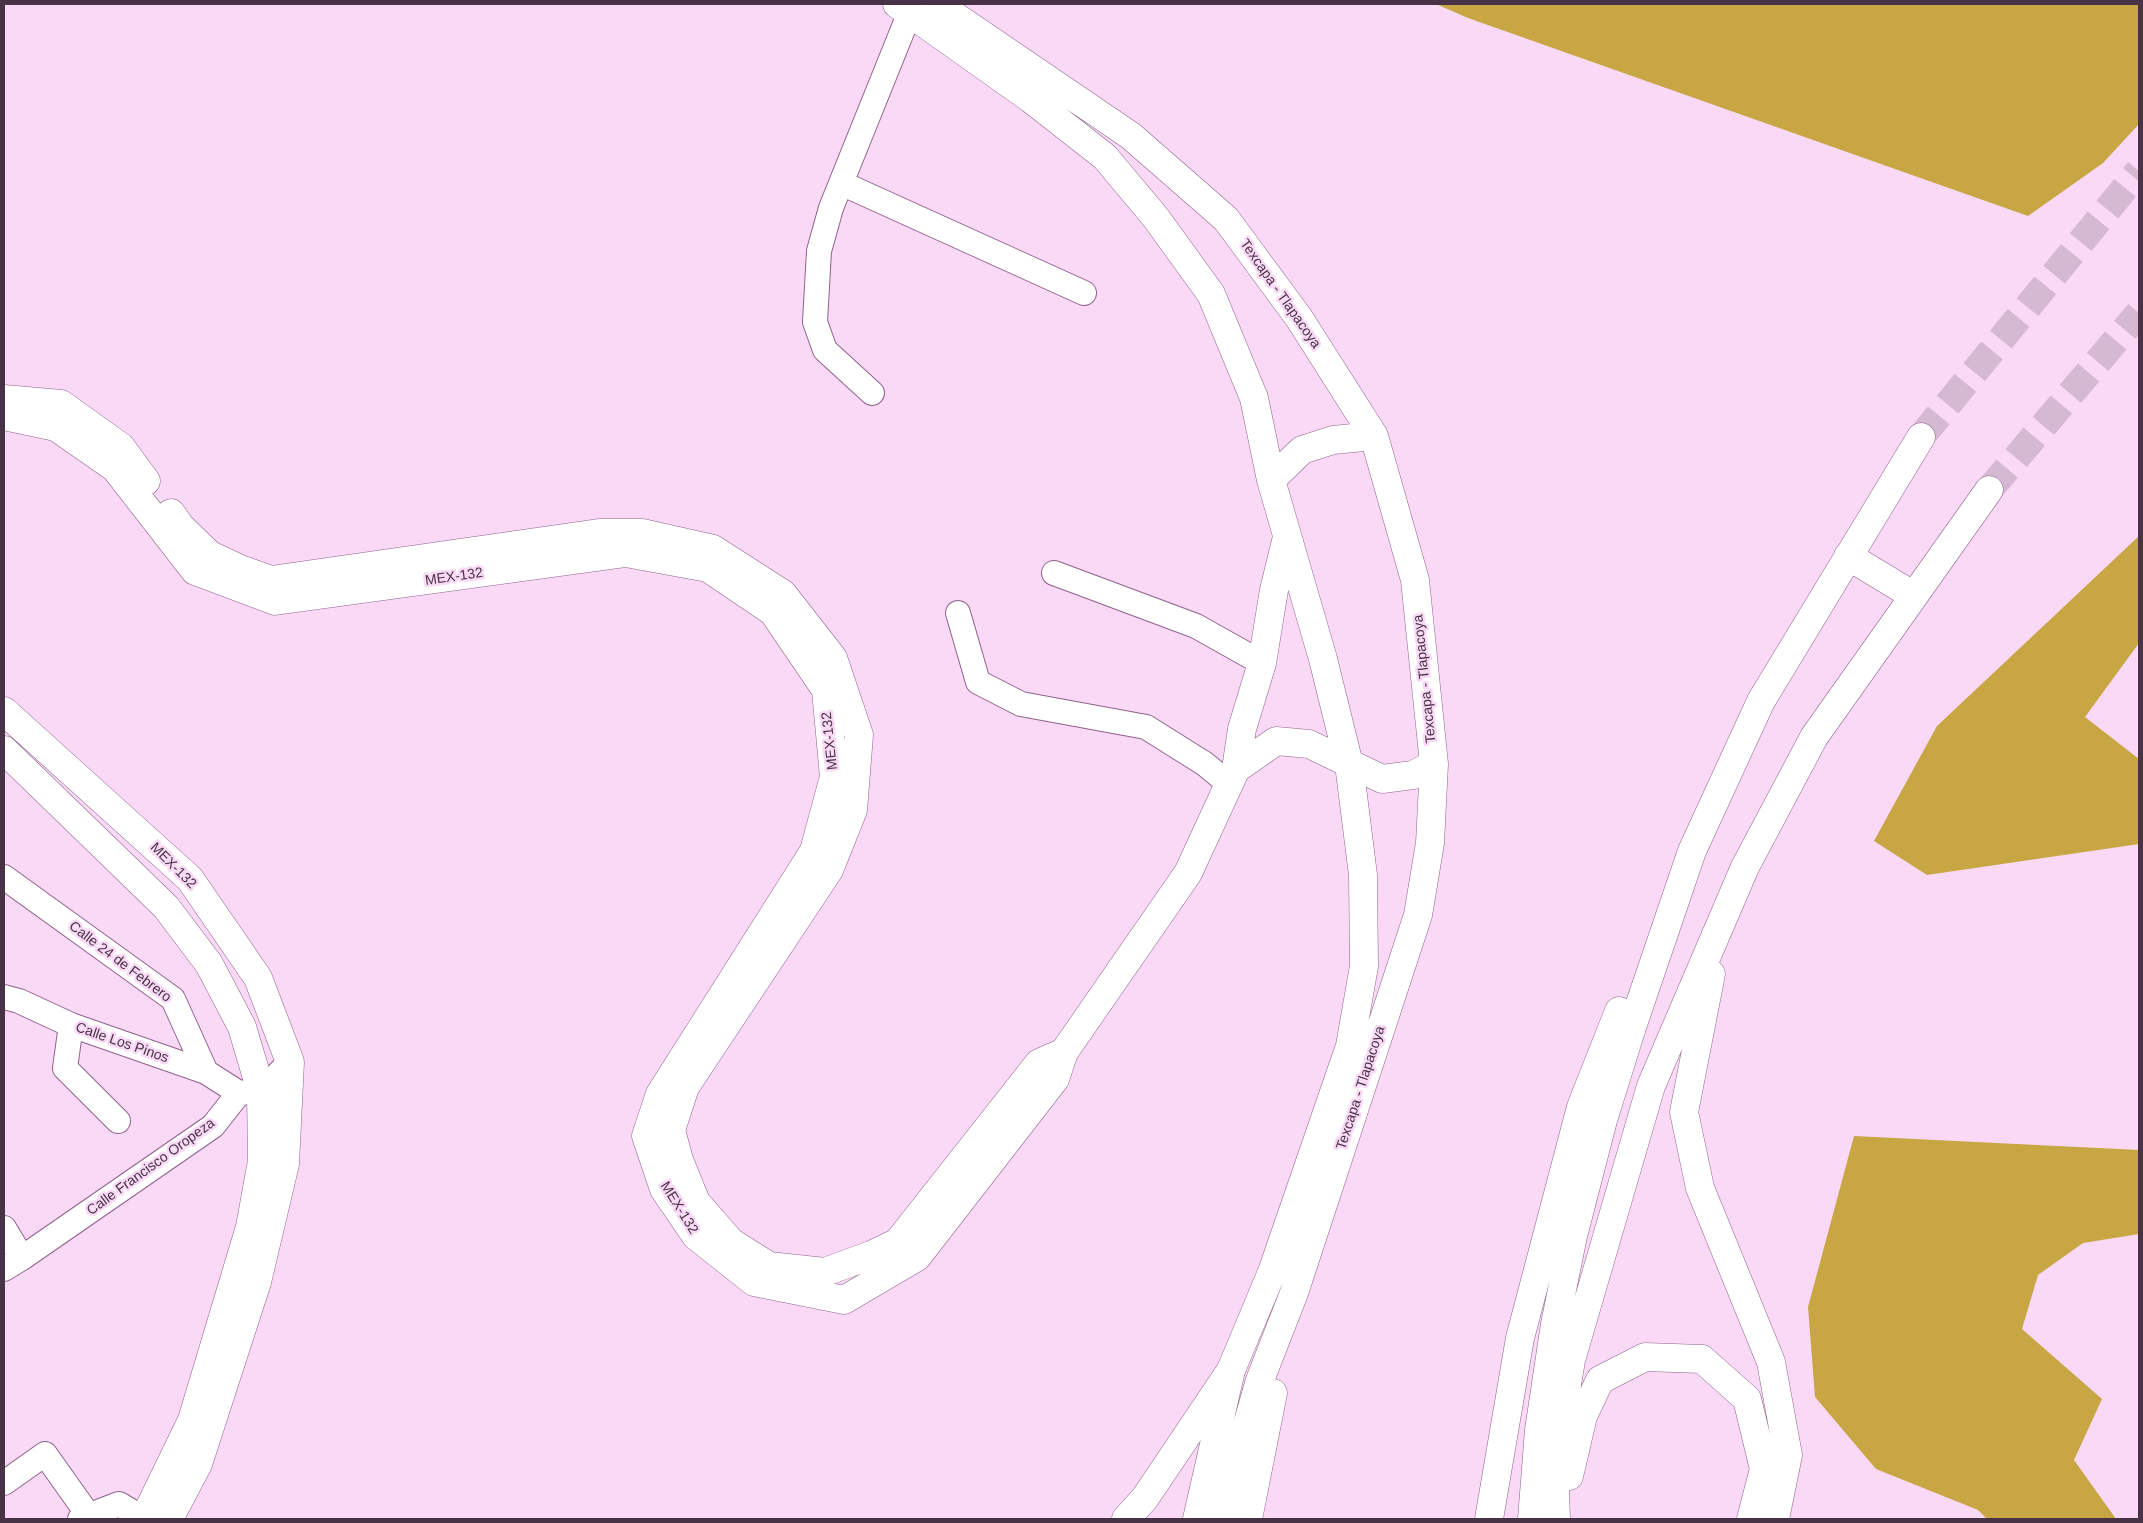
<!DOCTYPE html>
<html>
<head>
<meta charset="utf-8">
<style>
  body { margin:0 }
  #map { position:relative; width:2143px; height:1523px; overflow:hidden; background:#f9d9f5; font-family:Arial,sans-serif }
  canvas { display:block }
  .frame { position:absolute; inset:0; border:5px solid #473345; pointer-events:none }
</style>
</head>
<body>
<div id="map">
<canvas width="2143" height="1523"></canvas>
<div class="frame"></div>
</div>
<script>
const ctx = document.querySelector('canvas').getContext('2d');
ctx.lineJoin = 'round';
function fill(path, color) {
  ctx.fillStyle = color;
  ctx.fill(path, 'evenodd');
}
function shape(rows) {
  const path = new Path2D();
  for (const r of rows) {
    path.moveTo(r[0], r[1]);
    for (let i = 2; i < r.length; i += 2) path.lineTo(r[i], r[i + 1]);
  }
  return path;
}
function strokePath(path, color, width, dash) {
  ctx.strokeStyle = color;
  ctx.lineWidth = width;
  ctx.lineCap = dash ? 'butt' : 'round';
  ctx.setLineDash(dash || []);
  ctx.stroke(path);
}
function label(font, color, halo, rows, align = 'center') {
  ctx.font = font + ' Arial,sans-serif';
  ctx.lineWidth = 5;
  ctx.setLineDash([]);
  ctx.textBaseline = 'middle';
  ctx.strokeStyle = halo;
  ctx.fillStyle = color;
  for (const [text, x, y, turn = 0] of rows) {
    ctx.save();
    ctx.translate(x, y);
    ctx.rotate((+turn || 0) * Math.PI / 180);
    ctx.textAlign = isNaN(turn) ? turn : align;
    if (halo) ctx.strokeText(text, 0, 0);
    ctx.fillText(text, 0, 0);
    ctx.restore();
  }
}
fill(shape([
  [1436,4,2139,4,2139,124,2103,163,2028,216,1468,18],
  [2139,536,2139,643,2085,717,2139,759,2139,844,1927,875,1874,841,1937,726],
  [1854,1136,2139,1150,2139,1234,2083,1243,2038,1275,2022,1329,2102,1399,2074,1460,2116,1519,1987,1519,1978,1510,1876,1469,1815,1397,1808,1307]
]), '#c8a644');
strokePath(shape([
  [1921,437,2139,171],
  [1989,490,2139,313]
]), '#d5b8d2', 28, [28, 14]);
const minor = shape([
  [841,183,1084,293],
  [872,393,825,350,815,322,819,251,831,208,910,12],
  [1054,573,1196,626,1262,663],
  [958,613,978,682,1021,704,1146,727,1205,764,1229,784],
  [4,877,173,999,206,1072],
  [4,997,19,1001,71,1025,206,1072,239,1093],
  [71,1025,65,1068,118,1121],
  [4,1228,22,1258],
  [4,1269,22,1258,213,1126,239,1093,261,1091,290,1062],
  [4,1483,45,1454,89,1516],
  [80,1519,119,1504,144,1519]
]);
const major = shape([
  [897,4,1031,99,1105,157,1156,218,1211,294,1254,398,1271,480,1323,659,1349,764,1363,875,1364,966,1350,1046,1272,1272,1231,1370,1197,1519],
  [937,4,1131,136,1226,219,1299,318,1374,436,1415,580,1434,764,1430,843,1418,915,1294,1293,1260,1380,1220,1519],
  [4,399,61,404,121,447,146,481],
  [4,416,56,427,115,468,195,571,275,601,626,553,708,568,773,612,826,690,834,777,814,851,660,1094,646,1136,664,1189,696,1236,754,1282,844,1300,917,1257,1055,1079,1064,1052,1188,873,1236,769,1242,729,1262,663,1274,590,1287,537],
  [1271,480,1302,450,1333,440,1374,436],
  [171,513,180,526,210,555,240,569,271,580,599,533,642,533,713,549,783,594,833,658,859,735,853,810,829,870,685,1087,671,1130,679,1160,696,1202,731,1242,769,1266,825,1272,871,1255,898,1242,1039,1063,1064,1052],
  [4,711,190,879,258,978,290,1062,285,1164,257,1282,198,1464,169,1519],
  [4,750,166,907,209,964,242,1027,261,1091,262,1161,250,1227,192,1420,144,1519],
  [1236,769,1276,741,1309,744,1382,779,1413,775,1434,764],
  [1248,1519,1273,1393]
]);
const highway = shape([
  [1848,556,1914,596],
  [1711,974,1684,1112,1700,1188,1771,1362,1788,1455,1775,1519],
  [1569,1476,1583,1416,1600,1380,1645,1357,1702,1359,1747,1399,1764,1469,1751,1519],
  [1126,1519,1145,1498,1231,1370],
  [1489,1519,1520,1338,1581,1107,1619,1011],
  [1532,1519,1539,1430,1555,1324,1573,1236,1603,1120,1632,1027,1692,851,1761,701,1921,437],
  [1556,1519,1554,1463,1571,1360,1651,1086,1745,867,1814,737,1989,490]
]);
strokePath(minor, '#90628c', 26);
strokePath(major, '#90628c', 29);
strokePath(highway, '#90628c', 29);
strokePath(minor, '#fff', 24);
strokePath(major, '#fff', 28);
strokePath(highway, '#fff', 28);
label('14px', '#473345', '#f9d9f5', [
  ["Texcapa - Tlapacoya",1280,294,55],
  ["MEX-132",454,577,-8],
  ["Texcapa - Tlapacoya",1425,679,-96],
  ["MEX-132",830,741,-96],
  ["MEX-132",173,866,45],
  ["Calle 24 de Febrero",120,962,37],
  ["Calle Los Pinos",122,1043,19],
  ["Texcapa - Tlapacoya",1361,1088,-72],
  ["Calle Francisco Oropeza",151,1167,-36],
  ["MEX-132",679,1208,58]
]);
</script>
</body>
</html>
